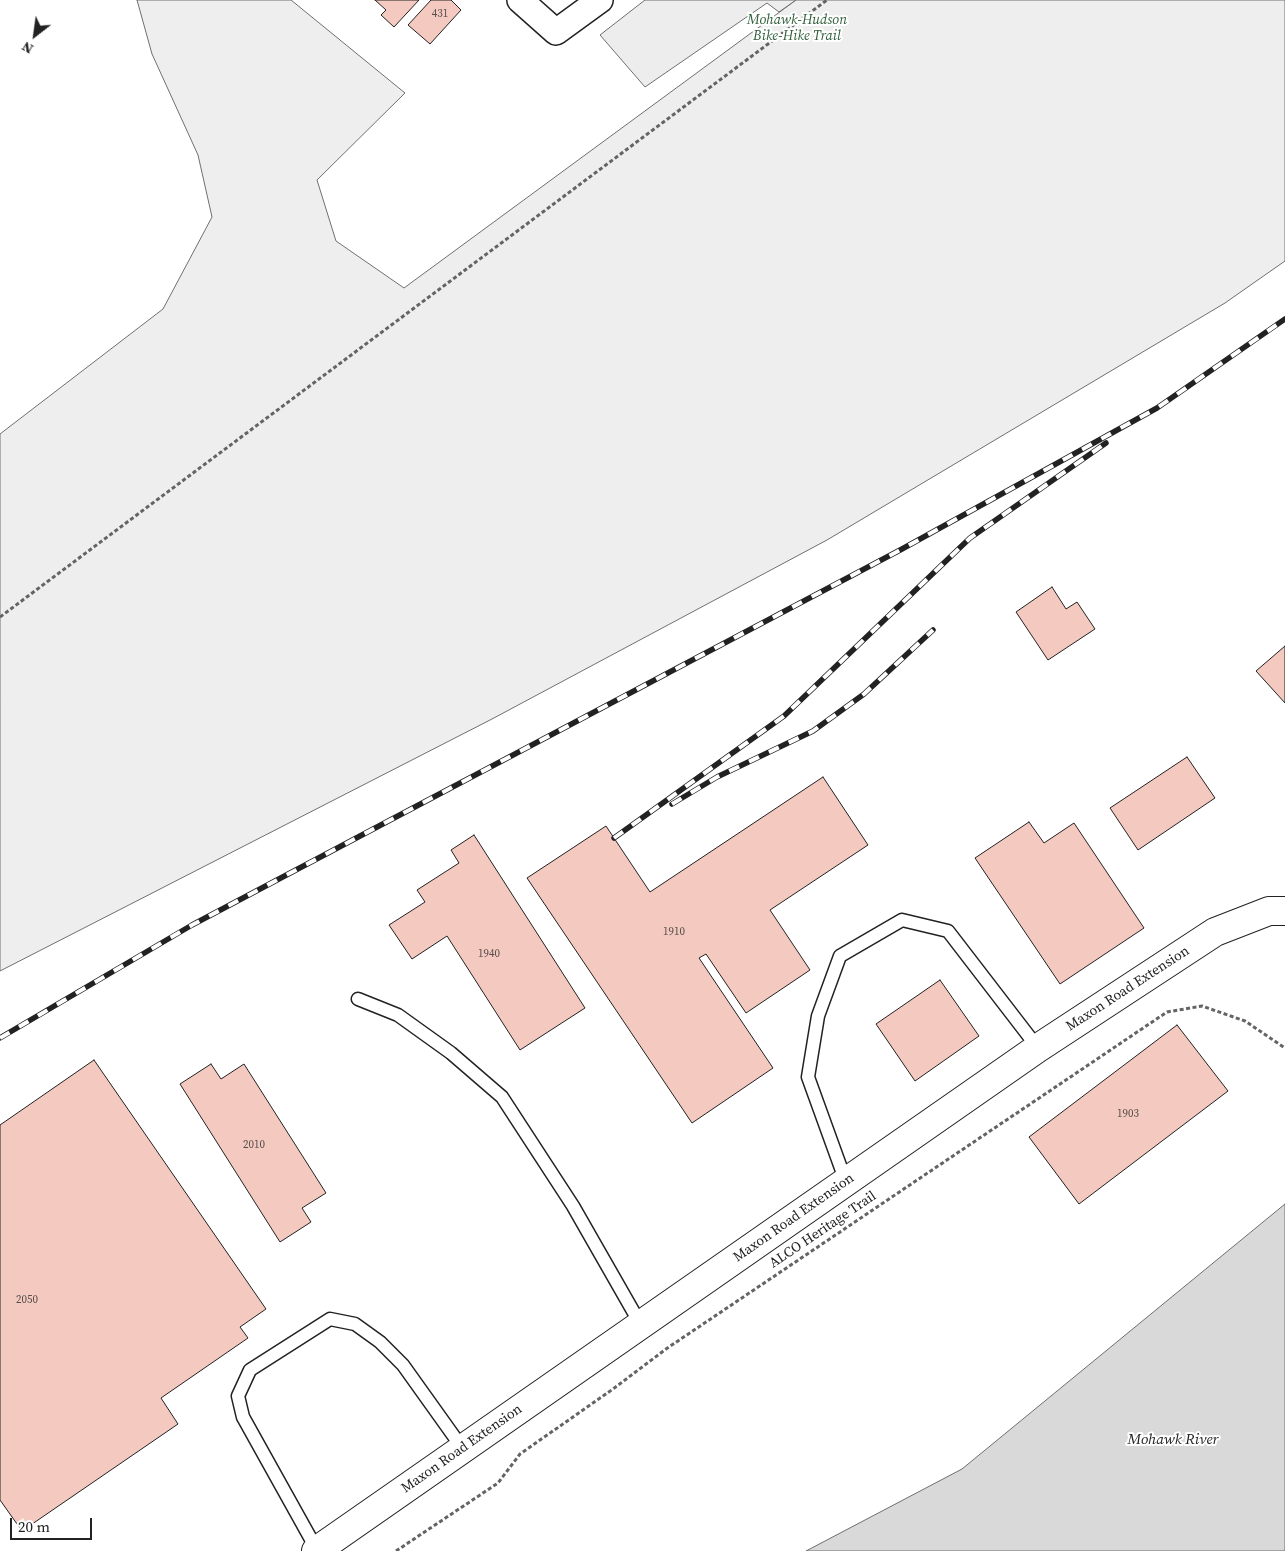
<!DOCTYPE html>
<html>
<head>
<meta charset="utf-8">
<style>
  body { margin:0 }
  #map { position:relative; width:1285px; height:1551px; overflow:hidden; background:#fff; font-family:"Source Serif 4",serif }
  canvas { display:block }
  .north { position:absolute; left:10px; top:10px; width:50px; height:50px; -webkit-text-stroke:4px #fff; paint-order:stroke; rotate:210deg; font-size:14px; font-weight:700; line-height:20px; text-align:center; color:#222 }
  .north::after { content:''; display:block; margin:auto; width:18px; height:22px; background:#222; clip-path:polygon(50% 0,100% 100%,50% 72%,0 100%) }
  .scale { position:absolute; left:10px; top:1518px; width:82px; height:22px; box-sizing:border-box; border:2px solid #222; border-top:0; padding-left:6px; font-size:15px; line-height:18px; white-space:nowrap; color:#222; -webkit-text-stroke:4px #fff; paint-order:stroke }
</style>
</head>
<body>
<div id="map">
<canvas width="1285" height="1551"></canvas>
<div class="north">N</div>
<div class="scale">20 m</div>
</div>
<script>
const ctx = document.querySelector('canvas').getContext('2d');
ctx.lineJoin = 'round';
function fill(path, color) {
  ctx.fillStyle = color;
  ctx.fill(path, 'evenodd');
}
function shape(rows) {
  const path = new Path2D();
  for (const r of rows) {
    path.moveTo(r[0], r[1]);
    for (let i = 2; i < r.length; i += 2) path.lineTo(r[i], r[i + 1]);
  }
  return path;
}
function strokePath(path, color, width, dash) {
  ctx.strokeStyle = color;
  ctx.lineWidth = width;
  ctx.lineCap = dash ? 'butt' : 'round';
  ctx.setLineDash(dash || []);
  ctx.stroke(path);
}
function label(font, color, halo, rows, align = 'center') {
  ctx.font = font + ' "Source Serif 4",serif';
  ctx.lineWidth = 4;
  ctx.setLineDash([]);
  ctx.textBaseline = 'middle';
  ctx.strokeStyle = halo;
  ctx.fillStyle = color;
  for (const [text, x, y, turn = 0] of rows) {
    ctx.save();
    ctx.translate(x, y);
    ctx.rotate((+turn || 0) * Math.PI / 180);
    ctx.textAlign = isNaN(turn) ? turn : align;
    if (halo) ctx.strokeText(text, 0, 0);
    ctx.fillText(text, 0, 0);
    ctx.restore();
  }
}
const green = shape([
  [137,0,291,0,405,93,317,180,336,241,404,288,796,0,1285,0,1285,261,1225,303,827,540,492,719,0,971,0,434,163,309,212,217,198,155,152,54,137,0]
]);
fill(green, '#eee');
strokePath(green, '#6f6f6f', 1);
const parking = shape([
  [645,0,796,0,779,12,767,3,645,87,600,35,645,0]
]);
fill(parking, '#ededed');
strokePath(parking, '#6f6f6f', 1);
const water = shape([
  [1285,1204,1285,1551,806,1551,962,1469,1285,1204]
]);
fill(water, '#d9d9d9');
strokePath(water, '#6f6f6f', 1);
const building = shape([
  [375,0,419,0,394,27,381,15,386,10,375,0],
  [431,0,451,0,461,10,430,44,408,25,431,0],
  [1052,587,1066,609,1077,602,1095,629,1048,660,1016,612,1052,587],
  [1285,646,1285,703,1256,671,1285,646],
  [1187,757,1215,798,1138,850,1110,808,1187,757],
  [823,777,868,845,770,910,810,970,746,1013,706,954,699,958,773,1068,692,1123,527,878,606,826,650,892,823,777],
  [1029,822,1044,843,1074,823,1144,928,1060,984,975,858,1029,822],
  [474,835,585,1008,520,1050,447,936,412,959,389,925,425,902,417,890,459,863,451,850,474,835],
  [940,980,979,1036,915,1081,876,1024,940,980],
  [1177,1025,1228,1091,1079,1204,1029,1137,1177,1025],
  [94,1060,266,1309,240,1327,248,1338,161,1398,178,1424,22,1531,0,1500,0,1125,94,1060],
  [211,1064,221,1079,244,1064,326,1193,302,1208,311,1222,280,1242,180,1084,211,1064]
]);
fill(building, '#f3c9c0');
strokePath(building, '#222', 1);
const lane = shape([
  [358,999,398,1015,451,1053,502,1097,573,1206,641,1325],
  [846,1182,808,1077,818,1016,840,956,902,920,948,931,1038,1048],
  [317,1550,243,1417,238,1396,250,1370,330,1319,355,1324,380,1342,403,1365,463,1449]
]);
const street = shape([
  [520,0,556,32,600,0]
]);
const secondary = shape([
  [316,1551,1038,1048,1215,932,1269,911,1285,911]
]);
strokePath(lane, '#222', 15);
strokePath(street, '#222', 28);
strokePath(secondary, '#222', 30);
strokePath(shape([
  [0,617,827,0],
  [396,1551,498,1483,520,1454,613,1389,666,1349,1167,1012,1202,1006,1245,1021,1285,1048]
]), '#646464', 3, [4, 2.5]);
strokePath(lane, '#fff', 12);
strokePath(street, '#fff', 25);
strokePath(secondary, '#fff', 28);
const rail = shape([
  [672,804,717,777,813,731,864,694,933,630],
  [614,838,784,716,970,538,1106,443],
  [0,1038,192,925,902,549,1157,408,1285,319]
]);
strokePath(rail, '#222', 5.5);
strokePath(rail, '#fff', 4, [11]);
label('11px', '#564c4a', null, [
  ["431",440,14],
  ["1910",674,932],
  ["1940",489,954],
  ["1903",1128,1114],
  ["2010",254,1145],
  ["2050",27,1300]
]);
label('italic 14px', '#2f5e38', '#fff', [
  ["Mohawk-Hudson",797,20],
  ["Bike-Hike Trail",797,36]
]);
label('14px', '#222', '#fff', [
  ["Maxon Road Extension",1128,989,-33],
  ["Maxon Road Extension",794,1218,-35],
  ["ALCO Heritage Trail",823,1230,-34],
  ["Maxon Road Extension",462,1449,-35]
]);
label('italic 15px', '#222', '#fff', [
  ["Mohawk River",1173,1440]
]);
</script>
</body>
</html>
